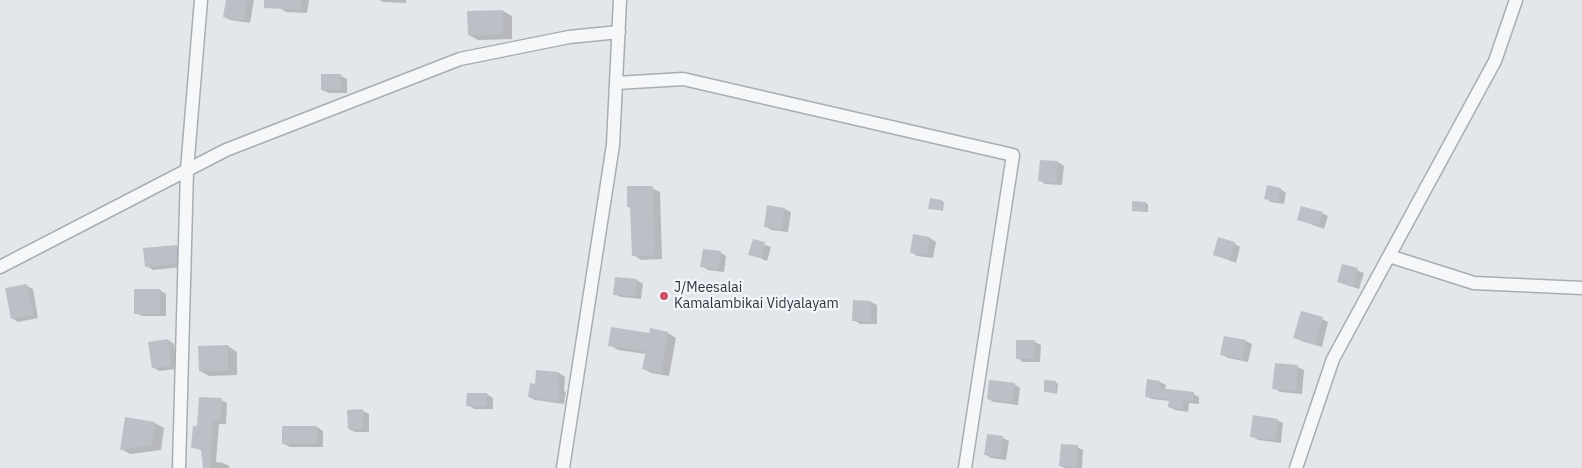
<!DOCTYPE html>
<html>
<head>
<meta charset="utf-8">
<style>
  body { margin:0 }
  canvas { display:block; background:#e3e6eb }
</style>
</head>
<body>
<canvas width="1582" height="468"></canvas>
<script>
const ctx = document.querySelector('canvas').getContext('2d');
ctx.lineJoin = 'round';
function fill(path, color) {
  ctx.fillStyle = color;
  ctx.fill(path, 'evenodd');
}
function shape(rows) {
  const path = new Path2D();
  for (const r of rows) {
    path.moveTo(r[0], r[1]);
    for (let i = 2; i < r.length; i += 2) path.lineTo(r[i], r[i + 1]);
  }
  return path;
}
function strokePath(path, color, width, dash) {
  ctx.strokeStyle = color;
  ctx.lineWidth = width;
  ctx.lineCap = dash ? 'butt' : 'round';
  ctx.setLineDash(dash || []);
  ctx.stroke(path);
}
function label(font, color, halo, rows, align = 'center') {
  ctx.font = font + ' "IBM Plex Sans",sans-serif';
  ctx.lineWidth = 4.5;
  ctx.setLineDash([]);
  ctx.textBaseline = 'middle';
  ctx.strokeStyle = halo;
  ctx.fillStyle = color;
  for (const [text, x, y, turn = 0] of rows) {
    ctx.save();
    ctx.translate(x, y);
    ctx.rotate((+turn || 0) * Math.PI / 180);
    ctx.textAlign = isNaN(turn) ? turn : align;
    if (halo) ctx.strokeText(text, 0, 0);
    ctx.fillText(text, 0, 0);
    ctx.restore();
  }
}
fill(shape([
  [227,0,254,0,250,23,230,20,224,17],
  [281,0,309,0,307,13,286,12,280,8],
  [379,0,406,0,406,3,383,2],
  [503,11,512,16,512,39,478,40,469,35],
  [341,76,347,79,347,93,329,93,322,90],
  [1041,161,1058,162,1064,166,1062,185,1045,184,1039,180],
  [652,188,660,192,662,259,641,260,633,255,631,208,628,206],
  [1280,189,1286,193,1284,204,1271,202,1265,198],
  [942,201,944,202,943,211,930,208],
  [1145,203,1148,204,1148,212,1133,210],
  [785,209,791,212,788,232,771,230,765,226],
  [1322,213,1328,216,1324,229,1299,220],
  [930,238,936,242,933,258,917,256,911,252],
  [754,241,771,247,767,261,750,254],
  [1234,243,1240,247,1236,263,1215,255],
  [176,246,182,249,182,267,153,270,146,266],
  [720,252,726,256,724,272,708,270,702,266],
  [1343,265,1364,273,1359,289,1338,282],
  [637,280,643,284,641,299,621,297,614,294],
  [27,286,33,289,38,318,18,322,12,318],
  [160,290,166,294,166,316,142,316,136,313],
  [854,302,871,302,877,305,877,324,860,324,854,320],
  [1322,319,1328,322,1322,347,1301,341,1295,337],
  [651,330,668,333,676,338,669,376,651,373,644,369,646,354,618,350,610,345,650,335],
  [168,340,174,344,177,369,159,371,153,367],
  [1246,341,1252,344,1248,362,1228,358,1222,355],
  [1035,342,1041,345,1040,362,1023,362,1017,358],
  [228,346,237,352,237,375,209,376,200,371],
  [1298,367,1304,370,1302,394,1280,392,1274,388],
  [537,371,559,373,565,377,564,391,566,392,564,404,535,400,529,397,536,385],
  [1055,382,1058,384,1057,394,1045,391],
  [1160,382,1166,385,1165,390,1193,394,1199,397,1199,404,1189,403,1188,412,1175,410,1169,407,1170,401,1152,399,1146,396],
  [1014,384,1020,388,1018,405,994,402,988,399],
  [487,394,493,398,493,409,474,409,468,405],
  [221,400,227,403,226,424,219,424,216,462,223,463,229,466,229,468,205,468,203,451,193,447,198,428],
  [363,411,369,414,369,432,355,432,349,429],
  [1277,420,1283,423,1281,443,1258,440,1252,436],
  [155,423,164,428,161,450,130,454,121,449],
  [317,427,323,431,323,447,290,447,284,444],
  [988,435,1003,438,1009,441,1006,460,991,458,985,454],
  [1077,447,1083,450,1082,468,1065,468,1060,466]
]), '#0003');
fill(shape([
  [226,0,247,0,244,21,223,17],
  [264,0,302,0,302,10,264,8],
  [503,10,503,34,468,35,467,11],
  [321,74,341,74,341,90,321,90],
  [1040,160,1058,161,1056,183,1038,181],
  [1267,185,1281,188,1278,202,1264,199],
  [627,186,653,186,655,255,632,256,630,207,627,207],
  [930,198,942,200,941,210,928,209],
  [1132,201,1146,202,1145,212,1132,211],
  [767,205,785,208,782,229,764,227],
  [1301,206,1323,212,1318,226,1297,220],
  [913,234,930,237,927,255,910,253],
  [1218,237,1235,242,1229,260,1213,255],
  [753,239,765,242,761,258,748,255],
  [177,245,176,264,145,267,143,248],
  [703,249,721,251,718,269,700,267],
  [1342,264,1358,268,1353,287,1337,282],
  [615,277,637,279,635,296,613,295],
  [27,284,33,315,11,319,5,288],
  [134,289,160,289,160,314,134,314],
  [853,300,871,301,871,321,852,321],
  [1301,311,1323,317,1315,344,1293,338],
  [611,327,649,333,650,328,668,332,661,373,642,369,646,351,608,346],
  [1224,336,1246,340,1242,359,1220,355],
  [168,339,171,366,152,368,148,342],
  [1016,340,1035,340,1034,359,1016,359],
  [228,345,228,371,199,371,198,346],
  [1275,363,1298,365,1296,391,1272,389],
  [536,370,559,372,558,387,560,387,558,402,528,397,530,383,535,384],
  [1147,379,1160,381,1159,388,1194,392,1193,401,1183,400,1182,409,1168,407,1169,399,1145,397],
  [989,380,1015,383,1012,402,987,399],
  [1044,380,1056,381,1055,393,1044,392],
  [467,393,487,393,487,407,466,406],
  [199,397,222,398,220,421,213,421,210,468,203,468,201,449,191,448,193,426,197,426],
  [363,409,363,429,348,429,347,410],
  [1253,415,1278,419,1275,440,1250,437],
  [125,417,155,422,152,445,120,450],
  [282,426,317,426,317,444,282,444],
  [987,434,1003,436,1000,457,984,455],
  [1061,444,1078,445,1076,467,1059,466]
]), '#bbc0c7');
const minor = shape([
  [616,83,683,79,1013,155,965,468],
  [1389,256,1474,283,1582,288],
  [0,267,226,150,460,59,569,37,619,32],
  [179,468,187,170,201,0],
  [563,468,613,145,620,0],
  [1296,468,1333,359,1495,61,1516,0]
]);
strokePath(minor, '#a8adb5', 15);
strokePath(minor, '#f6f7f9', 12);
for (const [x, y, r, color] of [
  [664,296,5,"#c94f63"]
]) {
  const dot = new Path2D();
  dot.arc(x, y, r, 0, 2 * Math.PI);
  ctx.fillStyle = color;
  ctx.fill(dot);
  strokePath(dot, '#f3f5f8', 2);
}
label('14px', '#2c3442', '#f3f5f8', [
  ["J/Meesalai",674,288],
  ["Kamalambikai Vidyalayam",674,304]
], 'left');
</script>
</body>
</html>
